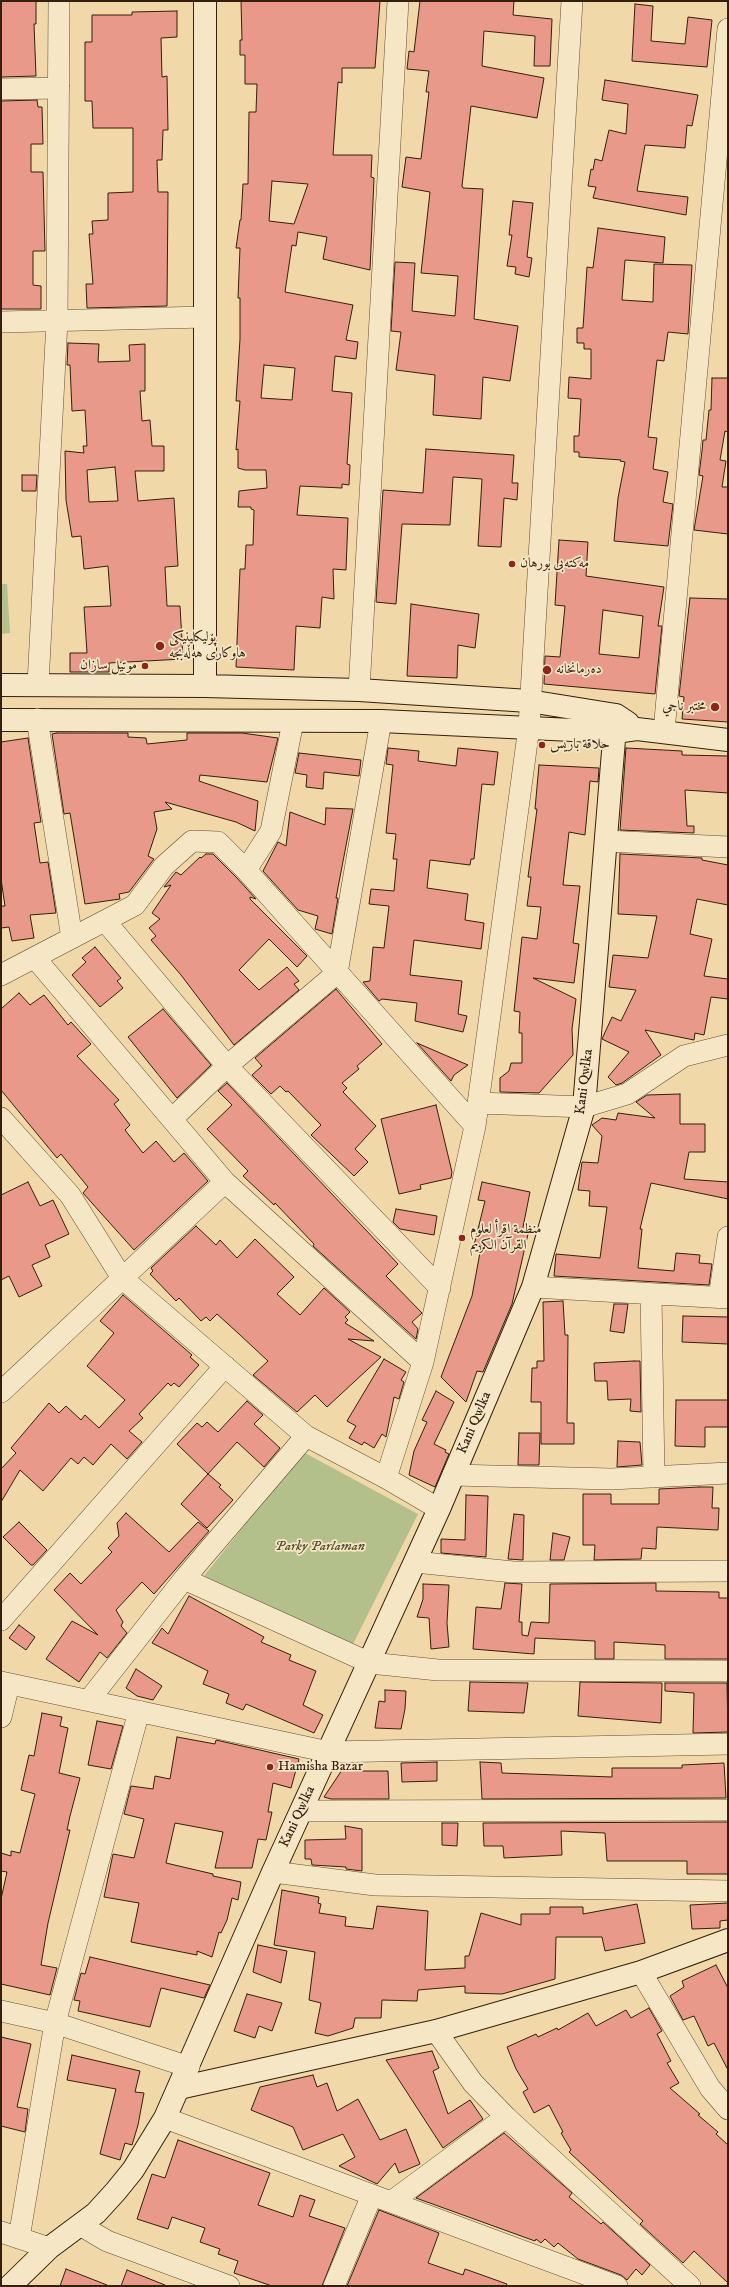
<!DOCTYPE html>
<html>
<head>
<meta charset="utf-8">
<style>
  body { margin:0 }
  #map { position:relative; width:729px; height:2287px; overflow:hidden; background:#f0d8a8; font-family:"IM FELL DW Pica",serif }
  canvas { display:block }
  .frame { position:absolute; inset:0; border:2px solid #351f0d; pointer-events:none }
</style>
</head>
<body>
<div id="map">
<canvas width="729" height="2287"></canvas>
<div class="frame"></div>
</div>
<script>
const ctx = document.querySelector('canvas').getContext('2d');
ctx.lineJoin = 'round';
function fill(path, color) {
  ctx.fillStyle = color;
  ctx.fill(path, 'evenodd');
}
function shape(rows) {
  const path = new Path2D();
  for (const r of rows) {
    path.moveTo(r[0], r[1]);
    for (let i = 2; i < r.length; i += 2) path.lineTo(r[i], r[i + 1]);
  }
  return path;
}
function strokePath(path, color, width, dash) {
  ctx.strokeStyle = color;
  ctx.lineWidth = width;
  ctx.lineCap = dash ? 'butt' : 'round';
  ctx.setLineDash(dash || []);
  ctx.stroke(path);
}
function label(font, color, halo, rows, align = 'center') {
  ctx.font = font + ' "IM FELL DW Pica",Amiri,serif';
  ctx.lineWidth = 3.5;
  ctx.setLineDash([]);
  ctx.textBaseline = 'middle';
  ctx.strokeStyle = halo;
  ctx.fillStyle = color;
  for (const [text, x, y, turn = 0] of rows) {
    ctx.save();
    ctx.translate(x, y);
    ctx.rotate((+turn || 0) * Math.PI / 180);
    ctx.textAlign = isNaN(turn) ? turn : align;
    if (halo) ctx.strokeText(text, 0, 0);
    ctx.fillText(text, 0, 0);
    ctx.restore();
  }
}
fill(shape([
  [1,584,7,584,10,633,1,634],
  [303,1452,418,1514,353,1644,204,1576]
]), '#b4c08c');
const building = shape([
  [1,1,36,1,36,24,34,24,36,76,1,77,1,1],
  [241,1,380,1,375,68,342,68,342,83,338,82,333,155,372,155,371,177,374,178,370,270,323,259,327,237,298,232,296,246,292,245,285,292,353,305,346,340,358,342,356,359,335,356,332,391,352,393,347,464,350,465,349,485,342,484,342,488,300,486,297,515,348,518,346,570,333,569,334,599,322,597,320,628,296,626,294,670,236,667,240,569,245,569,246,545,253,545,254,510,251,509,251,507,238,507,239,491,267,488,266,470,245,470,238,468,238,449,236,450,240,401,236,401,240,339,240,298,238,298,240,248,236,248,240,220,241,220,243,184,248,184,249,112,256,112,257,84,245,84,245,55,240,55,240,40,242,40,241,1],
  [272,181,308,184,294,224,269,221,272,181],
  [264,365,295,368,292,400,261,398,264,365],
  [420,1,514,1,513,15,552,19,550,66,534,66,535,36,484,31,482,66,544,78,537,118,471,106,462,186,463,188,483,189,474,319,518,326,510,381,483,377,481,419,433,415,435,375,396,370,401,332,391,331,395,262,415,263,412,311,455,316,458,276,421,273,430,192,402,187,406,157,421,159,429,92,426,92,429,71,407,69,409,51,414,52,420,1],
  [635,4,653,6,651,41,685,44,688,17,712,20,707,67,632,61,635,4],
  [177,11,177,37,161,38,162,77,167,76,168,130,163,130,162,160,157,160,158,192,168,192,167,306,87,308,86,284,93,284,89,234,93,234,92,221,108,220,108,193,133,192,133,128,93,128,92,101,85,101,85,42,92,42,92,15,132,15,132,12,177,11],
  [605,80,698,95,692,126,687,125,685,148,645,145,637,191,688,197,686,215,593,198,596,187,588,186,591,169,593,170,595,159,602,161,609,130,626,134,628,104,602,100,605,80],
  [37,100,38,107,42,107,43,144,31,144,31,172,43,172,45,251,33,251,33,285,41,286,41,309,1,309,1,101,37,100],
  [513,201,533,203,527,257,532,258,529,277,515,274,516,267,507,266,512,235,509,235,513,201],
  [598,228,665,237,663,263,625,260,622,300,653,302,654,264,692,265,688,334,668,332,664,361,657,360,648,437,657,438,653,469,668,472,663,502,673,504,668,546,614,541,618,498,625,462,620,461,621,460,579,457,579,452,574,452,574,436,579,436,581,399,568,398,569,377,591,379,591,349,584,349,584,343,577,343,577,328,583,328,587,267,593,268,598,228],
  [68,343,99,344,98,362,130,361,129,345,145,344,145,391,140,391,142,421,150,420,152,446,164,446,164,471,135,471,138,501,174,498,178,566,165,567,167,606,180,606,183,659,109,663,109,672,70,672,70,653,87,653,84,607,111,606,108,566,84,569,81,536,72,537,66,500,65,451,84,453,83,446,87,446,85,410,72,411,70,365,67,365,68,343],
  [115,467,118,501,89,502,87,470,115,467],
  [712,378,728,378,728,432,725,431,720,460,726,461,722,487,728,487,728,534,694,530,703,476,699,475,702,451,703,440,706,440,709,410,711,410,712,378],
  [426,449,514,455,512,483,518,483,517,500,504,498,501,547,478,546,482,479,453,477,450,525,402,524,396,604,376,602,383,490,423,493,426,449],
  [22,475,37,475,36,491,22,491,22,475],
  [559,540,588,542,586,576,664,587,658,626,662,626,655,694,544,684,545,656,560,657,565,606,555,605,559,540],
  [603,610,643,616,639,658,599,654,603,610],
  [690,598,728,599,728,722,682,719,684,697,679,696,690,598],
  [411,604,479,614,475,648,458,645,457,678,407,676,411,604],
  [57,733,128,733,128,737,146,738,147,744,187,740,187,733,242,733,278,738,267,782,200,775,199,781,258,801,255,831,236,822,165,802,172,809,154,812,157,829,148,856,154,859,129,892,119,894,120,899,85,904,70,813,64,814,52,734,57,733],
  [28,738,41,822,34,823,40,863,48,862,56,913,30,915,34,938,12,941,9,927,1,928,1,906,5,906,1,879,1,742,28,738],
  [388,748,419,751,418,761,456,766,458,748,498,752,494,785,482,784,474,859,471,859,470,865,430,860,427,888,468,894,465,920,484,923,481,949,414,940,410,975,462,981,458,1014,467,1016,463,1032,415,1021,417,1003,382,999,379,1001,363,982,370,981,373,947,384,948,389,906,369,904,371,889,394,891,397,859,393,859,396,834,386,833,393,765,386,764,388,748],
  [626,748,682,751,682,755,728,756,728,793,685,790,687,826,694,826,694,833,620,830,626,748],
  [299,753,361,760,359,776,324,772,323,789,306,787,307,775,295,773,299,753],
  [539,765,599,768,598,782,590,781,585,835,569,832,563,885,580,886,573,943,579,944,574,983,533,978,576,999,572,1029,573,1055,539,1093,500,1092,500,1078,509,1071,511,1063,522,1063,522,1033,519,1033,520,1012,514,1011,522,937,537,939,541,907,527,906,531,877,528,877,537,809,535,809,539,765],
  [326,808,353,809,336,898,338,898,332,934,315,929,318,916,298,910,263,871,278,842,286,846,290,812,325,825,326,808],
  [206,854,213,854,237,878,256,899,250,897,250,899,307,956,297,967,269,939,239,970,259,990,287,967,299,981,294,984,299,990,234,1045,181,975,151,940,156,936,149,928,160,919,152,913,171,885,164,887,176,872,181,875,200,857,201,858,206,854],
  [620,854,702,858,702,860,728,865,728,905,697,899,690,934,712,939,704,976,728,979,728,999,711,997,704,1035,695,1033,694,1040,645,1030,661,1055,622,1083,616,1085,608,1077,629,1052,602,1039,612,1017,621,1021,636,990,609,987,613,955,648,958,657,916,618,914,620,854],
  [95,947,121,978,117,981,123,988,100,1007,72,975,86,962,82,958,95,947],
  [336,989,382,1044,357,1066,359,1069,342,1083,347,1088,343,1092,376,1126,355,1149,368,1162,354,1176,311,1135,321,1125,288,1091,286,1092,280,1086,271,1094,252,1075,262,1066,255,1058,336,989],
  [19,993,30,1005,44,995,68,1025,71,1022,91,1044,77,1056,119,1100,114,1104,130,1125,125,1130,143,1153,156,1141,174,1162,184,1153,208,1181,134,1250,83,1193,88,1187,61,1154,57,1158,1,1090,1,1009,19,993],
  [163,1009,211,1065,177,1098,128,1037,163,1009],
  [417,1043,468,1065,454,1075,451,1081,417,1043],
  [227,1083,398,1264,386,1276,422,1313,412,1322,418,1329,416,1339,313,1246,314,1244,275,1203,274,1205,243,1176,248,1171,207,1129,232,1105,218,1091,227,1083],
  [680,1094,680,1124,705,1124,705,1152,689,1152,684,1179,728,1182,728,1199,651,1183,640,1229,642,1229,638,1268,674,1271,676,1253,700,1255,699,1263,712,1264,709,1285,554,1276,556,1254,600,1258,607,1207,589,1206,590,1191,578,1190,582,1162,598,1163,602,1136,592,1125,602,1118,616,1120,618,1113,655,1118,636,1102,647,1095,680,1094],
  [436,1105,452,1172,451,1178,420,1185,421,1189,399,1194,381,1119,436,1105],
  [28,1182,40,1206,53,1200,69,1234,45,1245,50,1257,32,1265,42,1286,19,1297,9,1276,1,1280,1,1195,28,1182],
  [482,1182,530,1192,522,1232,528,1234,512,1304,483,1372,477,1371,466,1402,441,1377,472,1296,481,1247,474,1245,485,1201,478,1200,482,1182],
  [396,1209,437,1216,434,1235,400,1229,393,1222,396,1209],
  [196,1226,216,1245,220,1240,237,1258,255,1239,294,1277,277,1294,300,1315,324,1288,350,1312,345,1317,348,1320,345,1323,374,1341,348,1339,381,1357,327,1407,315,1395,297,1412,253,1375,268,1361,239,1334,217,1314,210,1321,206,1317,201,1321,179,1298,176,1301,150,1274,153,1271,151,1268,196,1226],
  [123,1295,192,1355,190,1357,199,1365,179,1387,174,1383,171,1386,168,1383,139,1414,143,1418,129,1431,142,1442,127,1459,111,1444,93,1465,84,1457,78,1464,71,1458,43,1491,20,1470,1,1502,1,1469,16,1453,11,1448,49,1403,59,1413,66,1406,81,1420,85,1415,99,1428,125,1400,87,1366,114,1333,100,1321,123,1295],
  [563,1301,565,1335,568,1335,567,1423,574,1423,574,1444,541,1444,541,1402,531,1402,532,1368,537,1368,537,1361,544,1361,543,1302,563,1301],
  [614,1304,628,1304,624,1333,610,1331,614,1304],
  [683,1316,728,1317,728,1344,682,1342,683,1316],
  [384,1359,406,1372,401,1380,404,1382,399,1399,394,1397,386,1437,382,1434,374,1448,364,1442,362,1445,349,1438,356,1426,347,1421,384,1359],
  [634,1361,640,1361,641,1412,630,1411,631,1399,608,1400,607,1381,595,1381,594,1363,634,1361],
  [436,1391,454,1402,434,1444,446,1450,445,1452,449,1454,435,1487,409,1475,414,1451,427,1422,422,1420,436,1391],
  [676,1400,728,1400,728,1427,705,1427,705,1447,675,1446,676,1400],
  [247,1401,263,1415,254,1424,280,1448,264,1467,237,1442,208,1474,221,1485,219,1487,233,1500,207,1528,181,1504,208,1474,177,1444,197,1423,202,1427,207,1422,218,1432,247,1401],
  [519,1433,540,1433,539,1465,518,1465,519,1433],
  [618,1441,640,1442,642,1465,617,1467,618,1441],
  [699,1487,713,1487,712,1508,719,1508,718,1530,657,1527,656,1549,642,1548,641,1559,594,1560,595,1545,583,1545,583,1494,611,1494,611,1504,659,1504,659,1489,699,1487],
  [466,1495,488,1496,486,1557,441,1553,441,1539,465,1540,466,1495],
  [126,1513,169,1552,198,1522,209,1531,154,1594,142,1582,116,1610,123,1622,121,1626,127,1633,107,1658,100,1652,79,1682,46,1659,72,1621,98,1635,54,1590,70,1573,81,1584,112,1552,108,1548,119,1536,117,1523,126,1513],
  [514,1514,524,1515,523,1560,508,1559,514,1514],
  [19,1522,47,1550,33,1565,31,1565,3,1537,19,1522],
  [553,1533,570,1537,564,1560,550,1560,553,1533],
  [505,1583,522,1584,519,1622,522,1622,522,1635,528,1636,531,1622,549,1623,550,1584,656,1583,656,1591,719,1592,719,1598,728,1598,728,1659,665,1659,665,1645,614,1642,614,1659,595,1659,595,1641,535,1638,534,1654,473,1649,476,1607,501,1609,505,1583],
  [423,1584,449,1585,447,1623,449,1647,431,1649,429,1618,417,1617,423,1599,423,1584],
  [189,1596,264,1637,261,1642,291,1655,289,1660,316,1671,303,1705,323,1715,314,1733,246,1704,243,1710,226,1703,229,1694,203,1684,208,1671,152,1643,162,1628,168,1634,189,1596],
  [19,1625,35,1637,26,1650,9,1638,19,1625],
  [136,1669,162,1686,153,1700,137,1696,126,1688,136,1669],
  [470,1682,528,1683,524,1713,468,1711,470,1682],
  [580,1682,662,1683,661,1723,578,1716,580,1682],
  [665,1683,727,1683,728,1732,693,1733,694,1693,665,1691,665,1683],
  [385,1690,406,1691,405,1709,401,1729,375,1728,379,1701,385,1702,385,1690],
  [42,1713,62,1717,60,1726,68,1728,59,1773,80,1778,70,1816,67,1830,70,1830,48,1923,41,1965,57,1968,50,1995,1,1984,1,1899,7,1872,1,1871,1,1853,11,1856,11,1851,20,1853,35,1794,21,1790,29,1755,34,1756,42,1713],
  [97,1721,123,1726,111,1769,88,1765,97,1721],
  [177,1737,215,1744,216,1740,299,1759,291,1788,273,1783,268,1812,272,1812,266,1840,258,1839,252,1868,215,1868,223,1832,175,1823,166,1863,213,1874,213,1876,241,1882,238,1900,232,1898,227,1920,221,1933,219,1932,212,1957,197,1951,197,1955,131,1942,139,1903,104,1897,113,1854,134,1858,144,1819,124,1814,131,1786,153,1789,155,1776,170,1779,177,1737],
  [437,1762,437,1781,402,1782,401,1763,437,1762],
  [480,1762,501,1763,502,1773,612,1777,612,1768,682,1768,682,1765,724,1763,726,1798,482,1799,480,1762],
  [355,1769,355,1771,388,1771,389,1799,331,1799,324,1797,342,1770,355,1769],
  [728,1822,728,1874,687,1874,687,1861,607,1861,605,1833,561,1831,562,1855,504,1858,503,1846,484,1846,483,1823,728,1822],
  [442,1823,458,1823,457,1846,442,1845,442,1823],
  [345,1826,362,1829,362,1871,346,1869,346,1867,312,1865,311,1859,305,1859,305,1840,346,1839,345,1826],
  [282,1890,319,1897,318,1903,321,1904,319,1913,346,1917,345,1926,373,1929,377,1906,428,1911,425,1970,465,1968,465,1956,469,1956,481,1913,521,1925,521,1914,550,1914,550,1907,583,1907,583,1914,637,1904,645,1943,605,1951,602,1937,556,1937,555,1979,502,1994,465,1993,465,1986,418,1990,417,2001,382,2000,381,2018,355,2018,353,2028,328,2036,315,2033,321,2003,309,2000,315,1952,274,1945,282,1890],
  [728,1903,728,1920,720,1921,720,1928,692,1929,690,1905,728,1903],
  [258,1945,287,1951,281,1983,253,1972,258,1945],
  [90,1957,210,1985,204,1998,161,1988,150,2027,78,2011,80,2001,74,2000,81,1973,85,1974,90,1957],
  [716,1965,728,1988,728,2070,714,2043,708,2046,694,2016,683,2020,670,1996,684,1987,682,1981,716,1965],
  [247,1994,282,2003,272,2031,259,2026,255,2038,234,2031,247,1994],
  [649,2008,662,2031,657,2034,671,2061,667,2063,679,2083,670,2088,700,2114,698,2115,718,2132,716,2134,728,2145,728,2283,694,2251,683,2263,640,2224,643,2221,569,2152,571,2150,561,2133,563,2132,549,2105,534,2113,523,2092,528,2089,516,2069,507,2047,536,2034,538,2037,557,2028,558,2030,588,2013,596,2026,626,2010,631,2018,649,2008],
  [1,2037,31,2044,17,2107,28,2109,25,2132,1,2126,1,2037],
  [432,2051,439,2068,433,2071,448,2114,470,2100,483,2119,443,2148,386,2060,432,2051],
  [72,2055,140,2071,135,2092,144,2093,138,2125,132,2145,125,2143,120,2160,100,2154,116,2089,67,2080,72,2055],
  [313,2075,317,2087,327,2083,337,2111,358,2099,380,2140,406,2129,420,2164,399,2173,395,2163,377,2184,339,2166,355,2157,343,2134,303,2150,293,2127,251,2110,260,2087,313,2075],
  [504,2133,572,2193,569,2197,601,2224,603,2222,650,2265,642,2275,636,2269,627,2280,621,2275,578,2259,558,2243,554,2247,545,2239,541,2243,536,2239,535,2241,416,2198,504,2133],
  [178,2140,270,2173,258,2205,293,2217,300,2195,315,2200,309,2216,345,2228,322,2286,272,2286,234,2273,238,2261,218,2254,220,2249,200,2242,205,2228,172,2217,168,2229,137,2219,152,2174,165,2178,178,2140],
  [379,2210,439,2233,428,2263,463,2275,465,2269,507,2284,506,2286,347,2286,379,2210],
  [66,2269,107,2285,106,2286,60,2286,66,2269],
  [127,2270,165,2285,165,2286,121,2286,127,2270]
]);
fill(building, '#e8998a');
strokePath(building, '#351f0d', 1);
const street = shape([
  [1,89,59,88],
  [1,322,205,317],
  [38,684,57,321,59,1],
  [359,690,398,1],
  [37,719,72,938],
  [664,731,728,29],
  [606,841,728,847],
  [246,870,271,831,293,722],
  [105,921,227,1066,440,1288],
  [35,958,225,1182,423,1362],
  [1,975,135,905,164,866,192,841,218,842,246,870,475,1126],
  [479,1103,584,1107,627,1094,684,1056,728,1045],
  [1,1118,70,1195,122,1278,306,1436,386,1478,439,1509],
  [172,1119,227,1066,337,973,381,721],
  [533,1287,728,1298],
  [651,1294,654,1477],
  [719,1298,728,1237],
  [1,1392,225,1182],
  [453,1475,611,1479,728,1473],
  [386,1478,423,1362,475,1126,529,727,572,1],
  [415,1562,513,1572,728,1571],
  [184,1579,370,1663,438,1670,728,1671],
  [1,1620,225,1366],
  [1,1682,329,1752,728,1744],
  [89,1700,184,1579,306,1436],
  [1,1717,9,1684],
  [301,1811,728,1810],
  [273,1872,375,1885,728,1891],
  [641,1972,710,2088,728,2109],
  [1,2011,55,2023,189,2067],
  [436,2031,473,2083,506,2117,690,2286],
  [165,2118,617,2286],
  [391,2202,506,2117],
  [80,2225,107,2241,229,2286],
  [1,2232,49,2248],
  [19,2238,55,2023,139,1711],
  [334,2286,372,2195]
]);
const secondary = shape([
  [205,1,205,686],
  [1,685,205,686,359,690,529,701,616,715,628,723],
  [1,720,381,721,615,732,637,729,728,740],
  [179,2088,436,2031,641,1972,728,1940],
  [10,2286,49,2248,96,2213,116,2191,133,2170,165,2118,273,1872,439,1509,533,1287,584,1107,616,715]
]);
strokePath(street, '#644d34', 22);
strokePath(secondary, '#351f0d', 24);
strokePath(street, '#f5e6c6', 21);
strokePath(secondary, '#f5e6c6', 22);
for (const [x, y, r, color] of [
  [512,564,4,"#8f2418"],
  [160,646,5,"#8f2418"],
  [145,666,4,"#8f2418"],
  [547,670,5,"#8f2418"],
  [715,707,5,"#8f2418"],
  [542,745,4,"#8f2418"],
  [462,1238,4,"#8f2418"],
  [270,1767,4,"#8f2418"]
]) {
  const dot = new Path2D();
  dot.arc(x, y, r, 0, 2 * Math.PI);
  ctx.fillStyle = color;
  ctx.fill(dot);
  strokePath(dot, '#f5e6c6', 1.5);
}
label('14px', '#351f0d', '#f5e6c6', [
  ["مەکتەبی بورهان",520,564],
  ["پۆلیکلینیکی",169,638],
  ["هاوکاری هەڵەبجە",169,654],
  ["موتيل سازان",137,666,"right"],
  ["دەرمانخانە",556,670],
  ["مختبر ناجي",706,707,"right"],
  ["حلاقة باریس",550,745],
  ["منظمة اقرأ لعلوم",470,1230],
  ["القرآن الكريم",470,1246],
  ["Hamisha Bazar",278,1767]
], 'left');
label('14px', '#351f0d', '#f5e6c6', [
  ["Kani Qwlka",585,1082,-83],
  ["Kani Qwlka",475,1423,-67],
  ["Kani Qwlka",298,1817,-65]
]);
label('italic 14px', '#5b4f33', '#f5e6c6', [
  ["Parky Parlaman",320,1547]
]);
</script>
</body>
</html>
